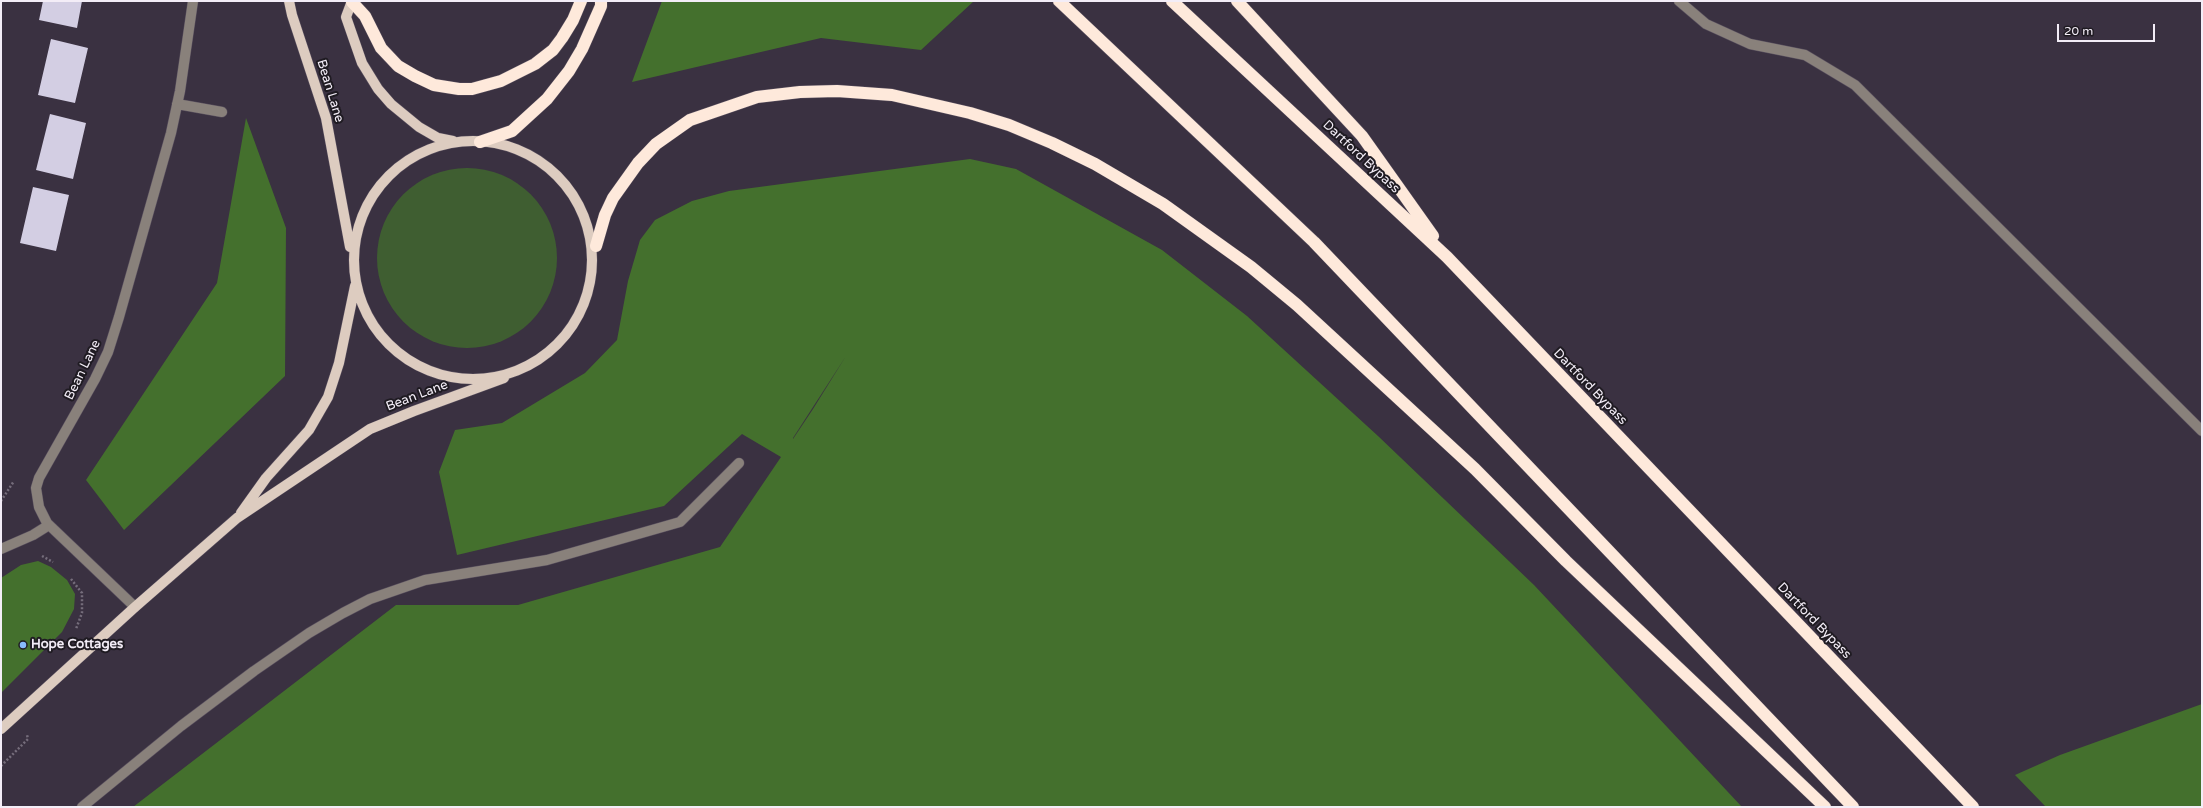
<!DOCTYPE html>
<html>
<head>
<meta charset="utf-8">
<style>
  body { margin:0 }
  #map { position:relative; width:2203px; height:808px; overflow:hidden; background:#3a3141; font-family:"Varela Round",sans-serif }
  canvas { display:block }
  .frame { position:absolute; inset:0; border:2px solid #f3edf7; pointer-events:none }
  .scale { position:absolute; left:2057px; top:24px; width:98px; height:18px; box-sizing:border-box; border:2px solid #f3edf7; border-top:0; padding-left:5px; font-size:12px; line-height:14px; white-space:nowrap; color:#f3edf7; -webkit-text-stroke:3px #1f1b22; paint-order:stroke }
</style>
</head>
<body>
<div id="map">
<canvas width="2203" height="808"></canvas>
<div class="frame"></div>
<div class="scale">20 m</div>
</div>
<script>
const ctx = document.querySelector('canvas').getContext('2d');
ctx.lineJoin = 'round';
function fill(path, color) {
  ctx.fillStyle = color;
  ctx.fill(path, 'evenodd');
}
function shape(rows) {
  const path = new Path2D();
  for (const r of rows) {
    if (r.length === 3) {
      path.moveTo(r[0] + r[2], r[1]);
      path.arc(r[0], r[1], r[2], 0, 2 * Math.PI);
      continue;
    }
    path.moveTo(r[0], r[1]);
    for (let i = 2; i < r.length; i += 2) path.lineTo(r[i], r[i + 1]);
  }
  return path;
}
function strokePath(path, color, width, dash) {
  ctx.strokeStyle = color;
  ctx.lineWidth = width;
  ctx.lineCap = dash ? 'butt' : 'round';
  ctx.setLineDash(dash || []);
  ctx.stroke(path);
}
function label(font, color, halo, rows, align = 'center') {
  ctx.font = font + ' "Varela Round",sans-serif';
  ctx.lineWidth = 4;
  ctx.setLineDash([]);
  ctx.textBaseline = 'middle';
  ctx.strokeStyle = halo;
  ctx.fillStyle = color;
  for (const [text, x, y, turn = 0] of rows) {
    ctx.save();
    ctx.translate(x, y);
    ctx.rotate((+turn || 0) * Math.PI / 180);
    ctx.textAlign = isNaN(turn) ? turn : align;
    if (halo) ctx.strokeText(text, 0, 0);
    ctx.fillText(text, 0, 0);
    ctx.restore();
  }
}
fill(shape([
  [467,258,90]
]), '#3f5e31');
fill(shape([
  [662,1,974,1,921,50,821,38,632,82],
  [246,118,286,228,285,376,124,530,86,480,217,283],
  [970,159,1016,169,1162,250,1247,316,1378,436,1534,585,1742,807,133,807,396,605,518,605,720,547,781,457,742,434,664,506,457,555,439,472,455,430,502,423,585,373,617,340,628,281,640,240,655,220,692,201,729,191],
  [846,356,813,409,793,439,793,438],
  [38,561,51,567,67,580,75,594,74,609,62,632,1,693,1,578,21,565],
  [2202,704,2202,807,2046,807,2015,775,2060,755]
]), '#44702d');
fill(shape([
  [43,1,82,1,77,28,39,20],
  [51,39,88,48,75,103,38,95],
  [50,114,86,123,73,179,36,170],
  [33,187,69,195,56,251,20,243]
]), '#d3cee3');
const minor = shape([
  [1679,1,1706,24,1750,44,1805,55,1855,85,2202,431],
  [177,104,222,112],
  [1,549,33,535,49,525],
  [135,607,47,523,39,507,36,488,39,478,95,379,108,352,119,317,171,133,180,91,193,1],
  [82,807,181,726,254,671,309,633,343,613,370,599,425,580,547,560,680,522,739,463]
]);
const major = shape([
  [289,1,292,15,326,118,350,247],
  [352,1,346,17,362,63,378,89,391,104,419,127,438,138,453,141],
  [473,260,119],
  [241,513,266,478,309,430,328,397,339,363,355,286],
  [1,729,135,607,237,518,370,429,414,411,504,378]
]);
const highway = shape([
  [1059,1,1314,242,1853,807],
  [1172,1,1447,257,1973,807],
  [1237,1,1362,136,1433,236],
  [352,2,365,16,381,48,398,66,415,76,434,85,459,89,472,89,501,81,535,64,553,50,562,38,573,20,581,1],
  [480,142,512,131,547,99,569,71,582,49,601,6,601,1],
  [596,246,605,215,613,198,638,163,656,144,690,120,757,97,800,92,837,91,892,95,970,113,1009,125,1052,143,1095,164,1163,204,1251,267,1297,305,1475,469,1566,561,1825,807]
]);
strokePath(minor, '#584f5e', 11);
strokePath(major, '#584f5e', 11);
strokePath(highway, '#584f5e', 13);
strokePath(shape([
  [1,501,14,481],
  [42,556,53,562],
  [71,579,82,593,82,613,76,629],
  [1,766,28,739,27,735]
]), '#756d7b', 2.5, [2, 2]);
strokePath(minor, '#89817b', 10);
strokePath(major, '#ddccc0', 10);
strokePath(highway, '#fee9db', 12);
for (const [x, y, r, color] of [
  [23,645,4,"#88bafc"]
]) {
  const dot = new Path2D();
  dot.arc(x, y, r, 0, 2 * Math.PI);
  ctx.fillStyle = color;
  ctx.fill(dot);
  strokePath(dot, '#1f1b22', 1.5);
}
label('13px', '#f3edf7', '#1f1b22', [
  ["Bean Lane",330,91,73],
  ["Dartford Bypass",1361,157,43],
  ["Bean Lane",83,370,-64],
  ["Dartford Bypass",1590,387,46],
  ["Bean Lane",417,396,-21],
  ["Dartford Bypass",1814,621,46]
]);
label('bold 13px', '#f3edf7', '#1f1b22', [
  ["Hope Cottages",31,645]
], 'left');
</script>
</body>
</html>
